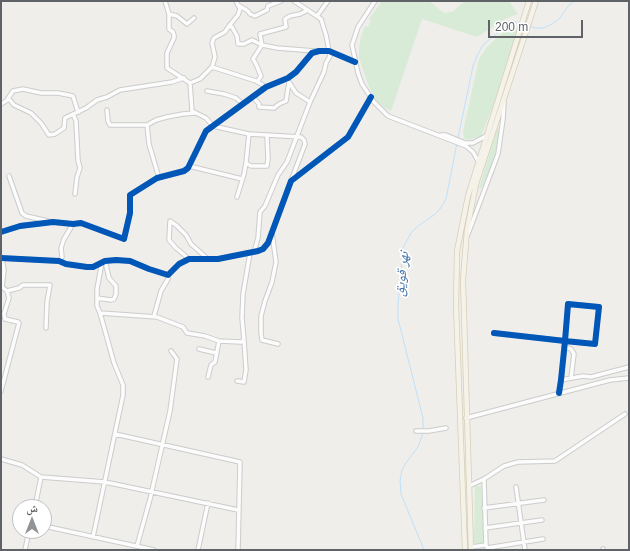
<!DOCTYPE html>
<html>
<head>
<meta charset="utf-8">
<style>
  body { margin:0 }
  #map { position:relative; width:630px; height:551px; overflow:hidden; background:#efeeea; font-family:Helvetica,"Noto Naskh Arabic",sans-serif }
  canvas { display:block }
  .frame { position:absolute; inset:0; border:2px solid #5f6368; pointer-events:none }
  .north { position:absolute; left:12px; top:499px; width:40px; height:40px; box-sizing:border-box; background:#fff; border:1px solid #bfc1c3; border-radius:50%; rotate:0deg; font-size:11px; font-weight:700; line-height:16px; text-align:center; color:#5f6368 }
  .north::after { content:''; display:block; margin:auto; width:14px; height:18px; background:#919496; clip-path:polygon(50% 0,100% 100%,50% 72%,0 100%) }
  .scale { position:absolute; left:488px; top:20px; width:95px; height:18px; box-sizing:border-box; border:2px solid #5f6368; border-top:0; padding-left:5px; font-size:12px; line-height:14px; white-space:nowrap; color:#5f6368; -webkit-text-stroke:3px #fff; paint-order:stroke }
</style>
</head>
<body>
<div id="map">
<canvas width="630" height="551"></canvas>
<div class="frame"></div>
<div class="north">ش</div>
<div class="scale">200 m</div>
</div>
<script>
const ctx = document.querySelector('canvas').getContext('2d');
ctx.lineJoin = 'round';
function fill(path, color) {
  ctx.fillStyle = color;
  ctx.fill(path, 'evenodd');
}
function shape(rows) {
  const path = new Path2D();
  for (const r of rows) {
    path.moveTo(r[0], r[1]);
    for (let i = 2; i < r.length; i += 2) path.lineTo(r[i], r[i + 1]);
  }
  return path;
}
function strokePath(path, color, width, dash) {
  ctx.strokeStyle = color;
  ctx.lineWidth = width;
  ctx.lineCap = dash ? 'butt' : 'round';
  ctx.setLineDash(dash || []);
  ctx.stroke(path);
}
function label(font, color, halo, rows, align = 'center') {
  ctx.font = font + ' Helvetica,"Noto Naskh Arabic",sans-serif';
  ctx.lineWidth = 3.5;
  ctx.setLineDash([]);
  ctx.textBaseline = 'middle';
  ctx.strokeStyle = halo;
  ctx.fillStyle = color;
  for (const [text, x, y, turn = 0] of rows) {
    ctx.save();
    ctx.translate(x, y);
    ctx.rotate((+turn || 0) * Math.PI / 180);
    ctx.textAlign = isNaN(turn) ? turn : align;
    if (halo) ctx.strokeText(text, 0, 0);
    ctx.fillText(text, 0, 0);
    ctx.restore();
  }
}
fill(shape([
  [382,1,429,1,444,13,452,12,465,1,509,1,518,14,507,18,477,37,422,19,391,111,385,108,376,100,369,87,359,58,359,49,361,36,365,26,368,27,371,21,369,19],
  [511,26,517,28,518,31,492,109,481,136,469,140,464,138,463,132,479,59,487,47,506,29],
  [498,126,499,132,494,160,481,189,479,188],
  [475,486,481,486,485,543,474,543]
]), '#d8ebd6');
strokePath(shape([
  [529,26,535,28,543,28,552,24,560,18,569,5,574,1],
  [458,138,473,66,477,56,483,45,509,23,516,22,520,23],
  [423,430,423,418,398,319,398,305,403,248,411,233,418,226,434,215,440,209,446,199,457,143],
  [423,433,418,447,406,463,402,470,400,480,401,494,424,550]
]), '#bfe0f9', 1);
const minor = shape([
  [165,1,169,14,169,29,173,32,174,35,174,38,167,53,167,68,190,83,192,111,206,118,213,126,249,134,301,137,304,140,305,144,291,181],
  [375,1,358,27,352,45,358,73,362,84,374,102,388,116,466,146,473,152,478,161],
  [238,5,248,11,250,14,255,16,267,10,268,6,281,1],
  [169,14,177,16,187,24,194,18],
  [317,16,328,1],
  [229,26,238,15,240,9,236,1],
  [262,45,260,34,286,27,285,19,290,16,300,14,308,10],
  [212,67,215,57,212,43,214,38,225,32,229,26,232,27,237,36,238,44,244,44,252,40,262,45],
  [287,79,296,93,310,102,324,72,326,63,330,56,326,35,321,19,294,1],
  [257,82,261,76,256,64,253,59,262,45,277,48,315,51],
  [190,83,200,79,212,67,256,81,266,87],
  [207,91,224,94,236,98,243,104],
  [253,97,259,104,259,107,274,108,279,104,286,101,289,82],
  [7,100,13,91,23,89,41,93,58,93,73,96,77,109,79,112],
  [1,104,9,99,14,105,31,113,41,123,49,135,55,134,64,128,65,118,86,108,97,100,107,97,120,90,172,82,184,78],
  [107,110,108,121,110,125,147,125,156,120,167,117,183,114,195,113],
  [73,114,76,121,78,160,80,168,77,177,75,194],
  [147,125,149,144,159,178],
  [249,134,246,163,251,166,267,166,268,159,267,136],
  [441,135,446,135,465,143,473,143,486,136],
  [189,166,242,179],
  [9,176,22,213,26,216,48,221],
  [237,197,244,174,246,163],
  [1,232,20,226,53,222,73,224,81,223,124,239,130,213,130,195,157,178,184,171,188,168,206,131,266,87,288,78,296,72,312,53,319,51,329,51,355,62],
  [272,233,276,262,272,282,265,301,261,316,261,333,262,340,278,344],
  [468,234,498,154,503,119,504,102],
  [254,252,258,238,260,212,265,206,278,175,287,162,310,102],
  [1,258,59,261,66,264,87,267,93,267,105,261,116,260,130,261,149,269,168,275,179,264,189,259,218,259,258,251,263,249,268,243,291,181,348,137,371,97],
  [2,258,4,270,2,287,7,291,19,288,23,285,50,285,47,302,46,328],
  [189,259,176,248,169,240,170,221,176,225,186,235,191,244,208,259],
  [59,261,62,257,61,248,64,239,73,224],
  [102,262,97,289,97,306,100,313,157,317,183,327,187,333,205,336,219,341,241,342,244,340,242,318,243,294,250,253],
  [97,298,111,300,114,299,116,294,116,286,109,278,105,261],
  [154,316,161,291,168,279,168,275],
  [494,333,565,341,595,344,599,307,568,304,565,341,561,380,559,393],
  [564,347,571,349,574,354,571,378],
  [199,349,216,353],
  [208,377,211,365,215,362,219,341],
  [561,380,583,376,591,377,629,367],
  [237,381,244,382,246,370,244,340],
  [1,391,19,323,18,322,5,319,4,314,9,298,7,291],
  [466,418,610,380,629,378],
  [416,431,429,431,446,428],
  [115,434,240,462,238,550],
  [1,459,22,465,41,477,105,482,238,510],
  [469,486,484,479],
  [516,487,525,550],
  [35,507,41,477],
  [484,508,544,500],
  [44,526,154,550],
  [485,528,542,520],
  [93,537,123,395,123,385,114,363,100,313],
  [486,545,484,479,504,466,518,462,555,461,625,414],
  [137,546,150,499,170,411,177,359,171,351],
  [471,547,486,545,487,547],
  [487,548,543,539],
  [603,549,603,550],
  [25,550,29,531],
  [198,550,208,503]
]);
const major = shape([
  [465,550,456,306,457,251,468,196,529,1],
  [471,550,463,280,467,230,476,184,536,1]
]);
strokePath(minor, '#cbcccc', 5.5);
strokePath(major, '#d7ceb8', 6);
strokePath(minor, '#fdfcfc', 3.5);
strokePath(major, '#f4f2e9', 4.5);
strokePath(shape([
  [1,232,20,226,53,222,73,224,81,223,124,239,130,213,130,195,157,178,184,171,188,168,206,131,266,87,288,78,296,72,312,53,319,51,329,51,355,62],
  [1,258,59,261,66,264,87,267,93,267,105,261,116,260,130,261,149,269,168,275,179,264,189,259,218,259,258,251,263,249,268,243,291,181,348,137,371,97],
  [494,333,565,341,595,344,599,307,568,304,565,341,561,380,559,393]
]), '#0057b8', 6);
label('italic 14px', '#4174aa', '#fff', [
  ["نهر قويق",402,274,-84]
]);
</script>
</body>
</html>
